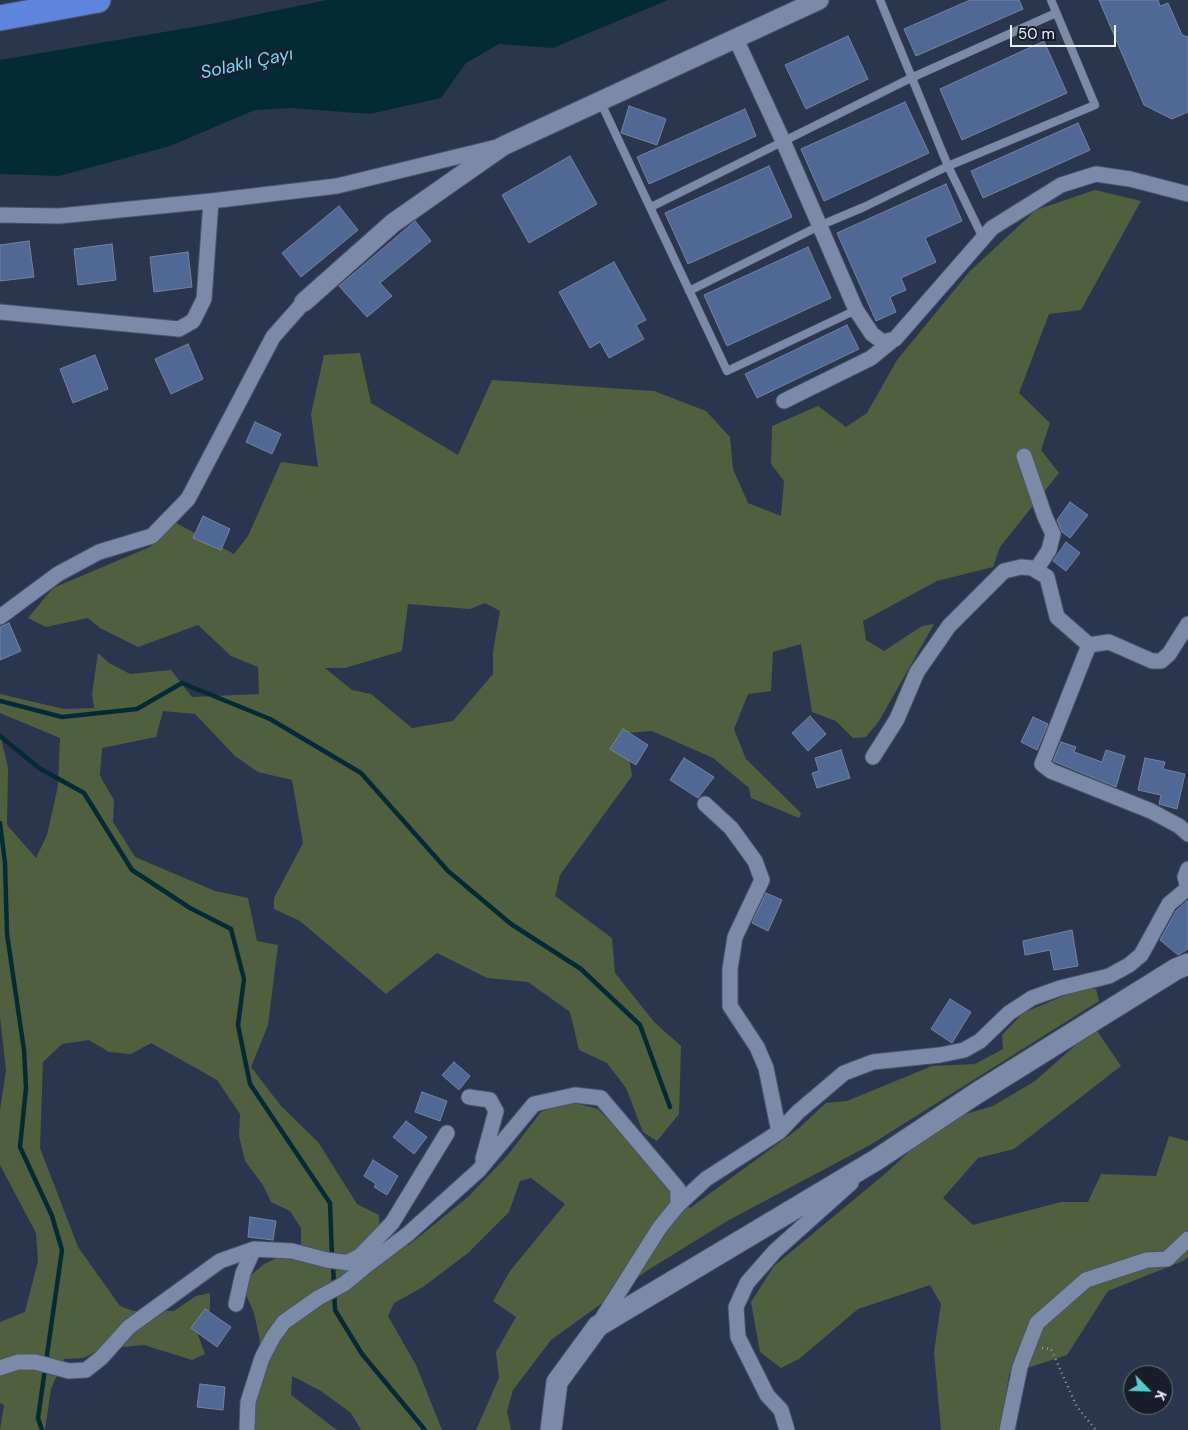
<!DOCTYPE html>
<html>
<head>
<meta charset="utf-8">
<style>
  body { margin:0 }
  #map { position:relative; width:1188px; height:1430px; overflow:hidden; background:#29364e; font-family:"DM Sans",sans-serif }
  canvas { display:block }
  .north { position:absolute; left:1123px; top:1365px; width:50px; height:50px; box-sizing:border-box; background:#181e29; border:1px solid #6c737e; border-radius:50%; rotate:114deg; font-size:14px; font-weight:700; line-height:20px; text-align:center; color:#ebf2fe }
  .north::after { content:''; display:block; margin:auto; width:18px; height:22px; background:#52cdcf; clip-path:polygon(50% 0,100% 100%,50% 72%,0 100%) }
  .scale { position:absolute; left:1010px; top:25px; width:106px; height:22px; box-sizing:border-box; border:2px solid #ebf2fe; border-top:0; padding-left:6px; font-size:15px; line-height:18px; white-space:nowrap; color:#ebf2fe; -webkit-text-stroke:4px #181e29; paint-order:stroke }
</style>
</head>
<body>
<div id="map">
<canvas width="1188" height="1430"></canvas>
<div class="north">K</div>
<div class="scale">50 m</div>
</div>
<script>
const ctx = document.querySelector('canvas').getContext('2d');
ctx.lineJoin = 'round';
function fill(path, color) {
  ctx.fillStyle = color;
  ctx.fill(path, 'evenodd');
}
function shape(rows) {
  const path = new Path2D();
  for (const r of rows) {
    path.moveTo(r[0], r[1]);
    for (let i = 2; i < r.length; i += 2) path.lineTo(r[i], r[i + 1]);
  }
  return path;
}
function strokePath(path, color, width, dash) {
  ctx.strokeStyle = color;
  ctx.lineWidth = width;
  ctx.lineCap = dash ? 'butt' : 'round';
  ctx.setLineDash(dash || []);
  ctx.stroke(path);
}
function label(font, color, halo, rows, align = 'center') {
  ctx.font = font + ' "DM Sans",sans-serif';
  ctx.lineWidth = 4.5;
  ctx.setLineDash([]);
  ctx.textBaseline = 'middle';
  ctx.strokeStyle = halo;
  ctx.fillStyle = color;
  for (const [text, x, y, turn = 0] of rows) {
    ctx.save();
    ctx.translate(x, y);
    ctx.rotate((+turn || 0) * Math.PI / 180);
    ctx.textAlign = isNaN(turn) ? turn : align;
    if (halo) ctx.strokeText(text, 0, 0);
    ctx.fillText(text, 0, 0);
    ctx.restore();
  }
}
fill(shape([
  [1095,190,1141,201,1081,310,1049,314,1019,393,1050,423,1041,450,1059,473,1000,547,993,567,937,581,863,621,866,640,884,651,922,626,934,624,879,721,866,737,853,738,836,721,812,712,801,644,773,652,771,691,748,694,734,729,746,759,801,813,799,818,751,798,749,788,713,758,652,731,625,733,632,776,560,875,555,896,612,938,615,973,655,1023,681,1046,679,1114,657,1141,643,1132,626,1088,607,1063,579,1050,570,1012,528,982,487,978,437,953,386,994,300,921,274,909,274,898,303,843,292,780,258,772,235,756,195,714,163,711,156,737,102,748,100,776,114,800,113,822,135,857,215,891,248,898,257,941,278,945,268,1025,251,1067,281,1106,318,1142,357,1204,379,1215,380,1239,409,1245,468,1197,507,1156,541,1112,571,1102,598,1109,629,1142,666,1188,690,1208,798,1129,826,1103,847,1101,932,1066,975,1064,1003,1049,1002,1035,1023,1013,1080,989,1096,989,1099,1001,870,1145,729,1220,648,1270,551,1340,513,1390,507,1411,511,1430,476,1430,499,1378,496,1352,516,1317,493,1301,510,1271,565,1204,531,1178,520,1181,509,1212,468,1253,423,1287,394,1303,388,1316,416,1365,442,1430,361,1430,351,1413,321,1391,292,1376,291,1395,337,1430,251,1430,252,1390,260,1340,254,1313,244,1290,250,1276,264,1264,301,1247,301,1228,290,1211,271,1202,263,1185,245,1161,239,1136,240,1114,217,1080,151,1043,131,1054,109,1052,89,1040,62,1044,43,1062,40,1148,78,1247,120,1306,133,1311,174,1311,196,1296,210,1293,210,1310,197,1332,205,1354,192,1360,144,1345,102,1349,83,1358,64,1359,51,1389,45,1430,0,1430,4,1405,0,1403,0,1322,25,1312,38,1261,36,1233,0,1165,0,1110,6,1070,0,1017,0,734,8,768,7,825,36,858,47,835,58,786,60,738,0,713,0,694,64,709,94,708,92,694,98,653,109,663,130,674,171,670,192,697,259,694,258,667,231,656,198,625,138,647,100,628,88,618,46,627,28,618,53,588,150,547,176,523,234,554,248,536,281,462,318,467,311,414,324,355,360,353,371,403,458,455,492,380,654,391,706,411,730,437,733,469,748,503,781,516,784,481,771,464,772,426,818,406,846,427,867,413,897,360,970,271,1036,210],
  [485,603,500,611,493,652,493,674,453,721,412,728,371,694,352,690,325,668,345,668,402,651,408,604,470,609],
  [1095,1028,1121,1066,1014,1149,978,1158,943,1198,973,1225,1061,1202,1088,1202,1101,1174,1156,1176,1169,1136,1188,1141,1188,1257,1183,1261,1108,1291,1067,1355,1009,1374,1001,1430,941,1430,934,1352,941,1304,930,1285,858,1309,799,1359,781,1368,760,1352,751,1302,774,1266,886,1173,942,1121,993,1106,1035,1081]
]), '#50603f');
fill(shape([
  [327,0,668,0,553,48,499,44,466,63,441,98,370,114,291,108,255,110,170,146,59,176,0,174,0,60,211,24]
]), '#042b35');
strokePath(shape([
  [0,701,62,717,137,709,182,683,270,719,361,773,448,871,511,924,581,969,640,1025,670,1107],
  [0,736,39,768,84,793,132,870,190,908,231,929,244,979,238,1025,250,1084,330,1203,332,1257],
  [0,823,5,863,7,934,24,1050,26,1088,20,1147,52,1216,62,1250,38,1418,42,1430],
  [333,1265,335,1310,362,1354,425,1430]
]), '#042b35', 4.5);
const building = shape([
  [970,0,1019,0,1023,9,916,56,904,29,970,0],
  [1099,0,1158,0,1160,6,1168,3,1182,35,1188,37,1188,112,1172,119,1144,105,1099,0],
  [848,36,868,79,806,109,785,65,848,36],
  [1044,41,1067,93,962,140,940,89,1044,41],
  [905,102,929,153,824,201,801,149,905,102],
  [629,106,666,119,657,145,621,133,629,106],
  [745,109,756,136,649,184,637,157,745,109],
  [1078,123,1090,150,983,198,971,171,1078,123],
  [570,156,597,204,529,243,502,195,570,156],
  [769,166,792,217,688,264,665,213,769,166],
  [946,184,962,221,925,238,936,262,901,278,906,290,890,297,896,312,876,321,837,233,946,184],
  [339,206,358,230,301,277,282,253,339,206],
  [415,221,431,241,380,283,392,296,367,317,339,286,415,221],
  [29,241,34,277,0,281,0,245,29,241],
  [112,244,116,280,78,285,74,249,112,244],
  [808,247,831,298,727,346,704,295,808,247],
  [188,252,192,287,154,292,150,257,188,252],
  [614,262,646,320,636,325,644,339,609,358,600,342,590,348,559,292,614,262],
  [847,325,859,349,757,398,745,374,847,325],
  [188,344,203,379,171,394,155,359,188,344],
  [95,355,108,389,73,403,60,369,95,355],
  [255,422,281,434,272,454,246,442,255,422],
  [1070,502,1088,515,1070,538,1062,532,1057,520,1070,502],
  [203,516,230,529,221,550,193,538,203,516],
  [1066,542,1080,553,1066,571,1053,561,1066,542],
  [9,623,21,651,0,660,0,627,9,623],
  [810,716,826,734,808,751,792,733,810,716],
  [1033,717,1048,724,1037,750,1021,742,1033,717],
  [623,729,648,745,636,765,610,749,623,729],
  [1061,742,1076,747,1074,752,1102,762,1106,750,1125,756,1116,787,1053,761,1061,742],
  [841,750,850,778,817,788,812,773,819,771,815,758,841,750],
  [684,758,714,777,698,798,670,780,684,758],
  [1145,758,1165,762,1163,769,1185,774,1177,809,1159,804,1161,795,1138,790,1145,758],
  [766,893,782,900,768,931,752,923,766,893],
  [1188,900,1188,949,1178,955,1160,940,1176,911,1188,900],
  [1072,930,1078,966,1054,970,1050,950,1025,955,1023,941,1072,930],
  [950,999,971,1012,952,1043,931,1029,950,999],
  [454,1062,470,1076,459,1090,442,1075,454,1062],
  [422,1092,447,1101,440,1121,415,1112,422,1092],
  [406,1121,427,1137,414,1154,393,1137,406,1121],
  [373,1160,398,1176,387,1195,374,1187,376,1184,364,1176,373,1160],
  [250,1217,276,1221,273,1240,248,1237,250,1217],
  [205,1309,231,1327,217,1347,191,1328,205,1309],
  [200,1384,225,1387,223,1410,197,1407,200,1384]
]);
fill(building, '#506894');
strokePath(building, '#74839f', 1);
const service = shape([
  [880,0,948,166,983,238],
  [601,103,727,371,856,310],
  [651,207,911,78,1056,13],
  [689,291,819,226,864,207,948,166,1095,105,1051,0]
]);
const minor = shape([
  [735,37,783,141,856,310,872,334,883,342,895,339,992,228,1061,185,1096,174,1130,179,1188,194],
  [0,215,59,216,211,201,337,186,497,147],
  [0,312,179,329,193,321,204,299,211,201],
  [784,401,871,358,893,340],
  [1024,456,1045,517,1053,534,1049,550,1036,570],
  [0,617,58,574,99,552,152,536,188,499,273,337,304,302],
  [1089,645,1042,764,1051,771,1151,811,1179,826,1188,834],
  [873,757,897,719,917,672,949,626,1004,571,1021,567,1032,568,1047,577,1057,617,1089,645,1109,642,1152,661,1161,661,1169,654,1188,624],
  [1188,869,1185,877,1188,888],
  [469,1097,490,1100,496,1111,483,1159],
  [779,1132,798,1112,844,1073,873,1062,940,1055,964,1050,980,1041,1009,1013,1032,998,1060,988,1109,976,1129,965,1141,955,1169,904,1188,888],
  [678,1205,706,1179,779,1132,766,1068,757,1047,730,1006,730,969,735,937,762,880,755,861,731,828,705,804],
  [346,1263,360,1256,392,1223,447,1133],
  [236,1304,243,1273,254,1249],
  [0,1368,18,1362,35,1362,69,1371,86,1370,101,1358,129,1327,220,1261,254,1249,292,1251,327,1260,367,1265,408,1234,479,1170,534,1104,575,1095,601,1098,678,1189,678,1205,660,1227,600,1322],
  [247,1430,248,1402,262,1358,273,1337,284,1322,318,1298,344,1284,367,1265],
  [787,1430,781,1410,767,1395,738,1337,736,1307,747,1283,775,1251,851,1183],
  [1007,1430,1020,1367,1037,1323,1086,1280,1147,1260,1167,1259,1188,1239]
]);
const tertiary = shape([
  [304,302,393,223,503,146,819,0]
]);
const secondary = shape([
  [551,1430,557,1382,598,1326,876,1160,977,1093,1176,969,1188,964]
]);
const trunk = shape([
  [0,18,98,0]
]);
strokePath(service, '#4a5469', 9);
strokePath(minor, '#4a5469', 17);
strokePath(tertiary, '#4a5469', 21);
strokePath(secondary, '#4a5469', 23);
strokePath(trunk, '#4a5469', 27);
strokePath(shape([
  [1042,1348,1051,1349,1077,1407,1096,1430]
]), '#919bad', 2.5, [1, 4]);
strokePath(service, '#7b8ba7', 8);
strokePath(minor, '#7b8ba7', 15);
strokePath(tertiary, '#7b8ba7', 19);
strokePath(secondary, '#7b8ba7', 21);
strokePath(trunk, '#5e84dc', 25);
label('italic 18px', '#72dafa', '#181e29', [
  ["Solaklı Çayı",247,64,-12]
]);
</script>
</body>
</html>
